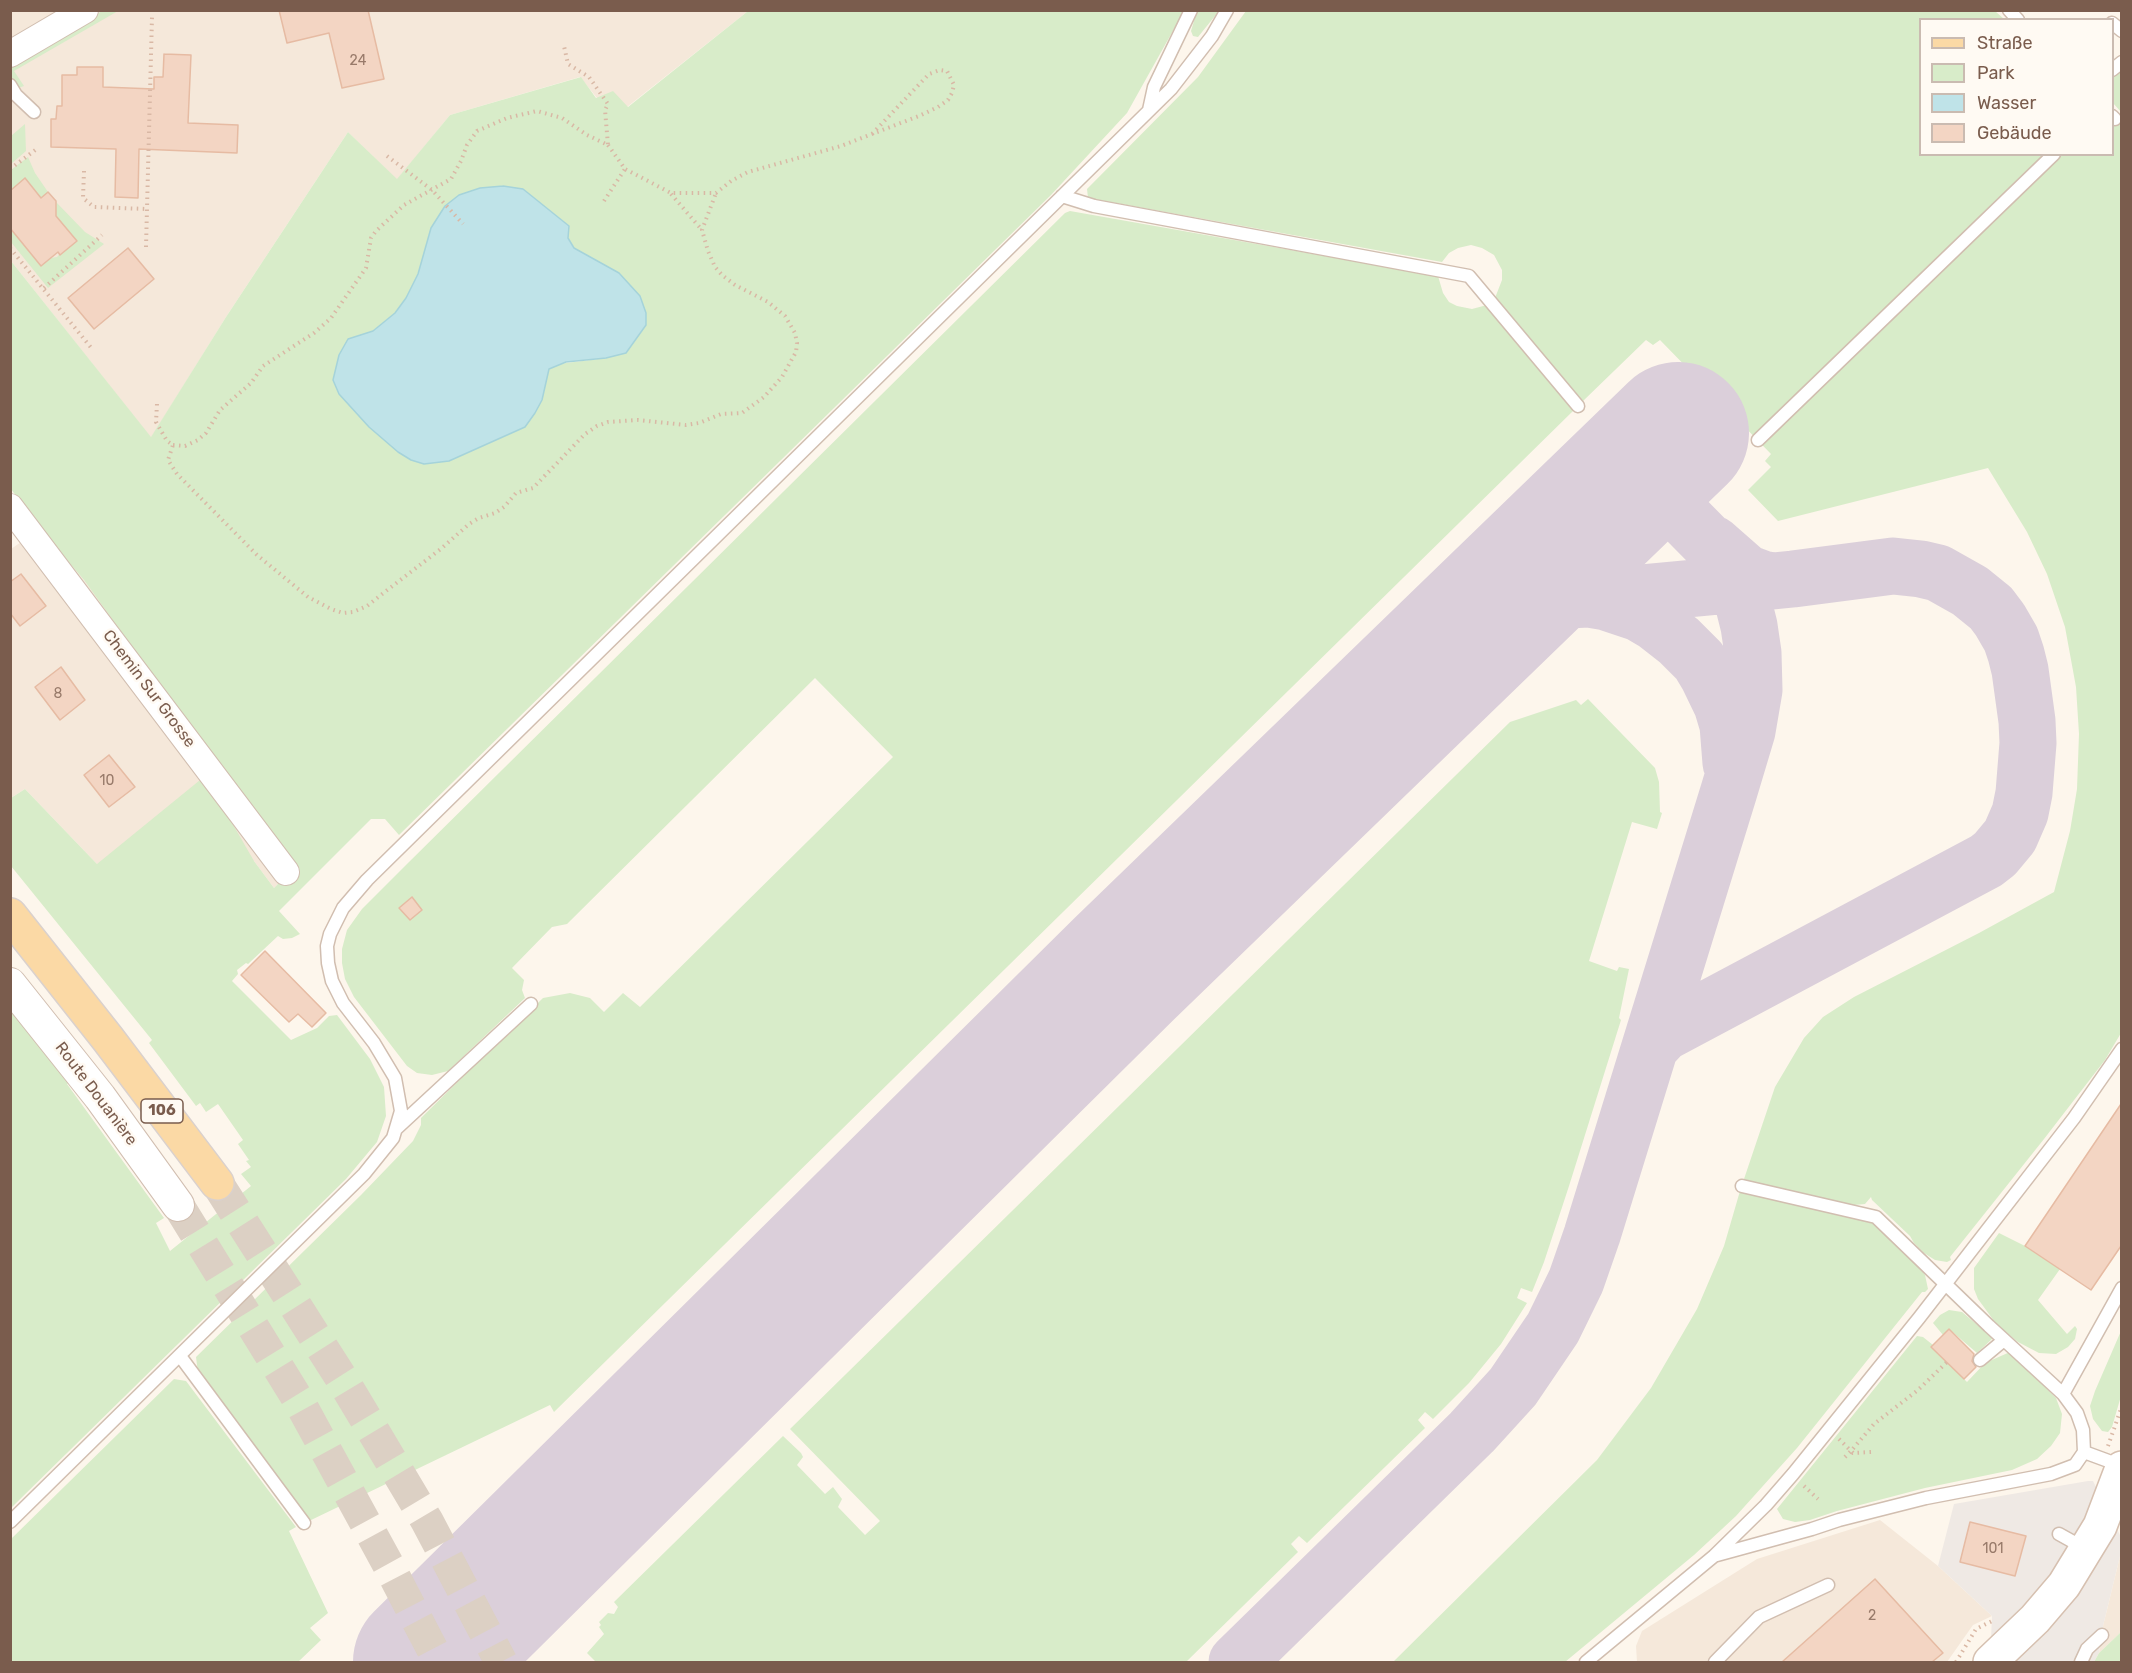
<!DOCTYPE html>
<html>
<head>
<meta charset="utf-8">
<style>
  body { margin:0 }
  #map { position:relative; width:2132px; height:1673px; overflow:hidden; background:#fdf6ec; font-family:Rubik,sans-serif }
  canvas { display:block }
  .frame { position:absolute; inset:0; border:12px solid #7a5c4d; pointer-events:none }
  .legend { position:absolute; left:1919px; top:18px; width:195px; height:138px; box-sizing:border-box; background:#fffaf3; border:2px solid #cabbb1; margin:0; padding:8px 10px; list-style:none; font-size:18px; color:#7a5c4d }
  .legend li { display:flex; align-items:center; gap:12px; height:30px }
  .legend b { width:30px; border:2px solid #cabbb1 }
</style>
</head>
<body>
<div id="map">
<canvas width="2132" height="1673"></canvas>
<div class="frame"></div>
<ul class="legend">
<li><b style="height:8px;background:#fbd9a5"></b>Straße</li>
<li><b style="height:16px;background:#d8ecc9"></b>Park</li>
<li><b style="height:16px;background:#bfe3e8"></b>Wasser</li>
<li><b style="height:16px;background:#f3d5c3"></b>Gebäude</li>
</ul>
</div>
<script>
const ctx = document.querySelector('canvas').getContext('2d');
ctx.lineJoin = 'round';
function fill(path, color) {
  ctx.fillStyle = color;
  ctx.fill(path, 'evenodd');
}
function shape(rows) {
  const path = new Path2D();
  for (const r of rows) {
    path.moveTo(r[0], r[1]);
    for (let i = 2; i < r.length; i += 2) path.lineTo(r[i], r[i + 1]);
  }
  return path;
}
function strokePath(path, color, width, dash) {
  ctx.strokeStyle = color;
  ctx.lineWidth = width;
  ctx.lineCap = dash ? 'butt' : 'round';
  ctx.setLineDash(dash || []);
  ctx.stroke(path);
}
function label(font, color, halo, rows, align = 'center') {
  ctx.font = font + ' Rubik,sans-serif';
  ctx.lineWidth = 5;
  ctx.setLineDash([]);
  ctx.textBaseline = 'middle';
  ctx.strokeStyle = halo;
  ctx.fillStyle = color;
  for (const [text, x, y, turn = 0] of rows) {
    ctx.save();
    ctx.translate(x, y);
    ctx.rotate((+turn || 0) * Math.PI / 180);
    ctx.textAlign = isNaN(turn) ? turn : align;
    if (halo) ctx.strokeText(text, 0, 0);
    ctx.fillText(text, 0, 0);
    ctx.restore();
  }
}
fill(shape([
  [11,11,748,11,627,107,597,98,580,77,450,115,397,180,348,132,226,317,151,438,11,261],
  [40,529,84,580,297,866,274,888,254,861,97,864,25,789,11,798,11,549],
  [1880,1520,1938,1566,1992,1616,1973,1625,1947,1662,1637,1662,1636,1646,1642,1631,1757,1559],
  [2121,1552,2121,1632,2099,1653,2103,1626]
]), '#f5e8da');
fill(shape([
  [2088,1481,2093,1481,2121,1537,2121,1552,2103,1626,2099,1653,2094,1662,1990,1662,1992,1616,1938,1566,1954,1504]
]), '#efe9e4');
fill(shape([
  [102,11,118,11,14,71,24,86,18,88,11,76,11,67],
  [748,11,1184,11,1127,113,1051,195,399,835,385,819,371,819,279,911,300,934,292,938,283,939,278,936,248,964,246,963,237,970,238,974,232,981,291,1040,317,1028,329,1016,337,1015,370,1059,384,1087,386,1116,377,1142,346,1179,11,1508,10,1009,70,1082,67,1084,164,1218,156,1223,170,1251,251,1186,241,1174,251,1167,246,1161,249,1160,238,1144,243,1140,218,1104,206,1112,200,1103,196,1106,149,1043,152,1040,11,866,11,798,25,789,97,864,205,776,254,861,274,888,296,866,221,771,84,580,40,529,11,489,11,261,151,437,226,317,348,132,397,179,450,115,581,77,596,98,613,91,628,107],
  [503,186,523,189,569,226,568,238,574,248,619,273,646,325,626,353,606,358,558,364,549,369,546,379,348,339,373,331,395,313,406,298,418,274,431,228],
  [1197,11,1219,11,1198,37,1193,36,1191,31],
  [1246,11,1995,11,2004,19,1920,20,1920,154,2112,154,2113,125,2121,117,2121,1033,2105,1060,2044,1139,1950,1257,1951,1260,1947,1262,1935,1260,1924,1253,1914,1243,1910,1236,1872,1200,1871,1197,1865,1204,1854,1205,1749,1182,1744,1179,1775,1087,1804,1038,1823,1017,1854,997,1979,933,2054,892,2070,831,2077,789,2079,734,2076,687,2065,627,2047,574,2027,532,1988,468,1778,521,1748,490,1771,467,1765,461,1771,454,1660,340,1653,345,1646,340,1583,401,1495,298,1502,280,1502,270,1494,255,1482,248,1471,245,1458,248,1449,253,1442,262,1088,198,1087,189,1198,77],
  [2121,69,2121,112,2113,103,2113,76],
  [25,124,26,151,11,164,11,136],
  [28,157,35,173,48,192,41,198,25,179,11,191,11,170],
  [56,202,85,232,104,244,48,288,11,242,10,228,41,266,51,258,57,257,74,238,49,208],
  [1070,211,1438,276,1443,293,1449,302,1457,306,1472,309,1487,305,1573,411,554,1412,550,1405,309,1521,198,1373,196,1357,361,1195,413,1141,421,1125,421,1118,425,1114,543,998,570,993,590,998,604,1012,623,993,640,1007,893,757,815,678,567,924,552,927,512,968,524,980,522,990,525,998,448,1071,432,1075,417,1073,407,1066,354,997,345,979,342,963,342,949,347,930,362,909,409,862,1065,213],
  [1588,699,1655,768,1659,782,1660,812,1662,813,1657,829,1632,822,1589,961,1617,971,1619,967,1629,969,1619,1018,1621,1020,1569,1186,1544,1262,1532,1292,1521,1288,1517,1298,1527,1303,1501,1344,1469,1383,1433,1419,1425,1412,1418,1420,1425,1428,1307,1543,1299,1536,1291,1544,1298,1552,1186,1662,596,1662,587,1653,604,1634,599,1627,601,1625,599,1622,608,1613,614,1614,618,1607,614,1602,783,1436,801,1453,803,1457,797,1465,825,1494,833,1487,842,1499,838,1507,865,1535,880,1521,790,1429,1510,722,1576,700,1581,705],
  [1740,1191,1862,1219,1873,1223,1888,1233,1914,1259,1925,1275,1928,1289,1925,1292,1922,1292,1797,1448,1736,1516,1694,1555,1565,1662,1393,1662,1597,1460,1651,1388,1697,1309,1724,1246],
  [1999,1233,2025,1246,2060,1269,2038,1300,2067,1334,2075,1326,2077,1329,2075,1339,2068,1347,2056,1354,2039,1353,2018,1342,1997,1325,1978,1299,1974,1289,1974,1268],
  [1949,1310,1962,1312,1993,1338,1977,1353,1949,1329,1943,1335,1933,1323,1940,1315],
  [2121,1331,2121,1396,2112,1427,2108,1432,2102,1431,2093,1419,2090,1406,2095,1391],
  [1917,1336,1923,1337,1933,1345,1932,1347,1967,1382,1985,1363,2010,1352,2056,1398,2062,1414,2060,1433,2051,1446,2037,1459,2012,1470,1925,1488,1837,1511,1810,1520,1795,1522,1783,1519,1777,1509],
  [174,1379,186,1381,296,1527,289,1531,328,1613,310,1628,321,1640,298,1662,11,1662,11,1539],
  [2121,1632,2121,1661,2119,1662,2094,1662,2099,1653]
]), '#d8ecc9');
const water = shape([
  [503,186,523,189,569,226,568,238,574,248,619,273,640,296,646,313,646,325,626,353,606,358,566,362,549,369,542,400,535,413,525,427,449,461,424,464,411,460,398,452,369,427,339,394,333,380,339,355,348,339,373,331,395,313,406,298,418,274,431,228,445,206,459,195,480,188,503,186]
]);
fill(water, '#bfe3e8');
strokePath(water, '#a5d3da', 1.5);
strokePath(shape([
  [1600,597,1771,581],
  [1466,638,1515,609,1547,601,1588,599,1606,602,1639,613,1656,623,1679,641,1699,661,1708,676,1722,705,1728,725,1731,763],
  [1650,1047,1663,1033,1986,861,1995,854,2010,836,2020,813,2024,793,2028,743,2027,721,2020,670,2016,654,2011,639,2000,620,1991,608,1970,591,1938,573,1921,569,1893,566,1793,579,1773,581,1762,579,1746,573,1713,544],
  [1237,1662,1472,1432,1513,1387,1553,1328,1576,1281,1592,1235,1729,791,1747,731,1754,690,1753,653,1749,626,1742,598,1731,572,1715,549,1638,471]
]), '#dbcfda', 57);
strokePath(shape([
  [424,1662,1124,969,1678,433]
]), '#dbcfda', 142);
const building = shape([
  [279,10,368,10,384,79,342,88,329,33,287,43,279,10],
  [164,54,191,55,188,123,238,125,237,153,139,149,138,198,115,197,116,149,51,147,51,119,56,119,57,106,62,106,62,75,77,75,77,67,103,67,103,87,154,89,154,77,163,77,164,54],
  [25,178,41,198,48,192,56,201,56,216,77,241,60,255,58,252,41,266,10,228,10,191,25,178],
  [128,248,154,279,94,329,68,298,128,248],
  [21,574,46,606,20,626,10,613,10,582,21,574],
  [61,667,85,700,60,720,35,687,61,667],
  [109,755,135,787,109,807,84,775,109,755],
  [412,897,422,910,410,920,399,908,412,897],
  [265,951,326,1013,312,1027,298,1014,289,1022,241,975,265,951],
  [2121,1104,2121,1246,2091,1290,2025,1246,2121,1104],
  [1949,1329,1974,1354,1972,1361,1976,1367,1964,1379,1931,1347,1949,1329],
  [1970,1522,2026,1536,2015,1576,1960,1562,1970,1522],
  [1875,1579,1943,1653,1932,1662,1782,1662,1875,1579]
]);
fill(building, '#f3d5c3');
strokePath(building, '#e6bba3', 1.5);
strokePath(shape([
  [178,1205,300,1403,390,1568,439,1662]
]), '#dcd0c4', 32, [32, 16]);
strokePath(shape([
  [217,1183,342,1379,427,1521,501,1662]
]), '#dcd0c4', 33, [33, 16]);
const service = shape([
  [2009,10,2018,20],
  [2112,23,2122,31],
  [2112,70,2122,62],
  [10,85,16,95,34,112],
  [1149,110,1154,87,1191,10],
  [2112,116,2115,119],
  [1062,196,1094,206,1469,276,1578,406],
  [1758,440,2054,154],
  [397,1128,531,1004],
  [1742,1186,1876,1217,1989,1326,2063,1394,2077,1413,2083,1430,2084,1452,2122,1466],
  [180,1356,304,1523],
  [1980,1360,2004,1340],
  [2063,1394,2122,1288],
  [10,1522,364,1174,393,1138,401,1111,395,1078,374,1043,343,1003,332,981,328,963,327,946,330,934,343,908,367,880,1171,89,1212,36,1227,10],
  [2059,1534,2086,1549],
  [1717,1555,1812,1529,1839,1520,1926,1498,2051,1474,2075,1465,2084,1452],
  [1586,1662,1714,1556,1766,1505,1793,1474,1919,1318,2074,1118,2122,1049],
  [1715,1662,1759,1617,1828,1585],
  [2081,1662,2087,1649,2102,1635]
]);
const minor = shape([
  [10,54,85,10],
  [10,507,286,872]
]);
const tertiary = shape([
  [10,984,100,1097,178,1205]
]);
const secondary = shape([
  [1990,1662,2035,1619,2064,1585,2100,1526,2122,1468]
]);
const primary = shape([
  [10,915,108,1039,217,1183]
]);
strokePath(service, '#d1beb0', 15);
strokePath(minor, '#d1beb0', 28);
strokePath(tertiary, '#d1beb0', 34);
strokePath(secondary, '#d6c0b0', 36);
strokePath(primary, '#dad1cd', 36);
strokePath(shape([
  [608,145,625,169,671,193,716,193,731,181,748,172,841,146,872,134,919,116,938,107,948,100,952,93,954,85,947,71,940,70,929,74,872,134],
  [387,156,432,190,463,224],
  [10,169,38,148],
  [84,171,83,198,94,207,147,209],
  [671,194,702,230],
  [604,201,625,169],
  [146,247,152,17],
  [10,248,93,350],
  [44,288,102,235],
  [157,404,156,422,167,441,173,445,168,460,177,474,257,555,308,597,331,609,343,613,353,612,367,606,386,591,442,548,469,524,479,518,495,513,504,507,516,493,533,488,585,434,597,426,608,422,638,420,686,425,699,423,721,414,742,413,764,397,782,377,796,352,797,343,795,333,785,316,768,302,735,285,722,275,715,267,708,251,702,230,716,193],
  [173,445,185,446,198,440,206,433,220,410,251,383,263,366,314,333,331,318,366,268,371,238,376,231,404,205,451,179,461,161,467,145,477,131,507,118,537,111,562,118,587,135,608,145,605,110,608,104,589,77,568,64,564,46],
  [1839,1439,1851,1451,1842,1460],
  [2108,1446,2122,1406],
  [1871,1452,1853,1453,1851,1451,1874,1424,1918,1390,1947,1362],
  [1804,1486,1818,1499],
  [1956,1662,1976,1629,1992,1621]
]), '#d9b8a5', 4, [1.5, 4.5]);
strokePath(service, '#fff', 12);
strokePath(minor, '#fff', 26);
strokePath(tertiary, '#fff', 32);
strokePath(secondary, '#fff', 33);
strokePath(primary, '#fbd9a5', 33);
label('14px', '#987a6a', null, [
  ["24",358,61],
  ["8",58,694],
  ["10",107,781],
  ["101",1993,1549],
  ["2",1872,1616]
]);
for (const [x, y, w] of [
  [162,1111,42]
]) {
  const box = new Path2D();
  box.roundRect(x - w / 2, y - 12, w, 24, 4.5);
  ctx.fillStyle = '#fffaf3';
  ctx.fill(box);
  strokePath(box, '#7a5c4d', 1.5);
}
label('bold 15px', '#7a5c4d', null, [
  ["106",162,1111]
]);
label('16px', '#7a5c4d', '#fffaf3', [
  ["Chemin Sur Grosse",149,689,53],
  ["Route Douanière",96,1094,53]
]);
</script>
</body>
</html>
